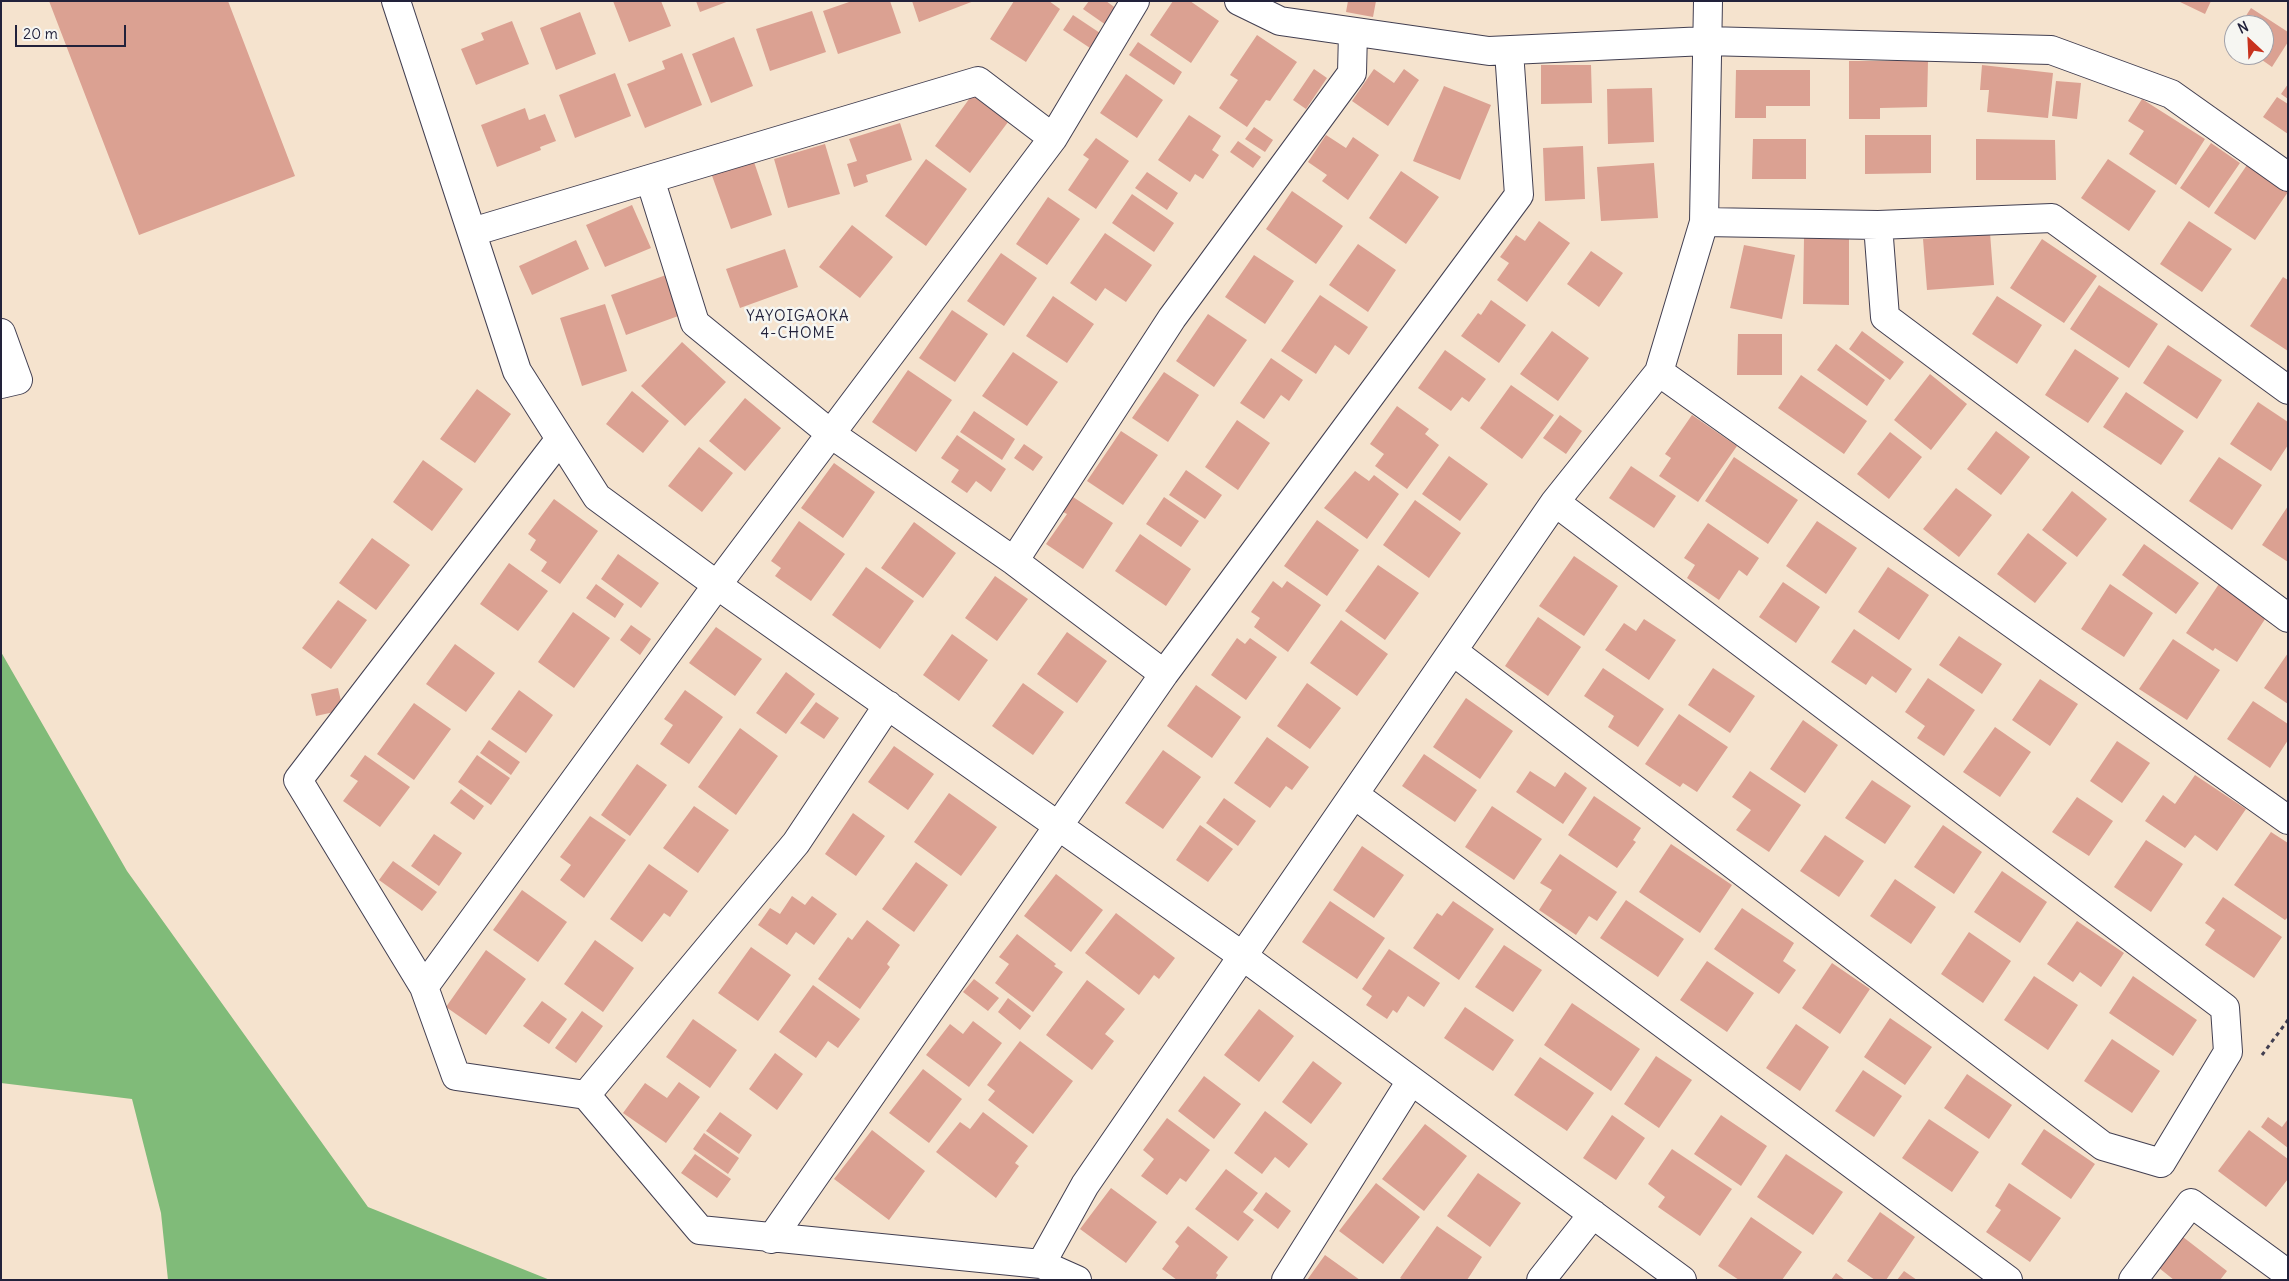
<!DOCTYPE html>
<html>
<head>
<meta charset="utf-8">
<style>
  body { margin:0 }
  #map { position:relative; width:2289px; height:1281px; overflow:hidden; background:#f5e3ce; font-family:Delius,sans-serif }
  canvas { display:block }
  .frame { position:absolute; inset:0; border:2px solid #22223b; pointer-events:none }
  .north { position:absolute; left:2224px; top:15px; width:50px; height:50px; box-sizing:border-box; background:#f6f6f2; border:1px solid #a1a1a9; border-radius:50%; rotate:335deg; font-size:14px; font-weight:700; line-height:20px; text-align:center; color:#22223b }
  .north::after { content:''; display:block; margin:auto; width:18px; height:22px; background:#c8321e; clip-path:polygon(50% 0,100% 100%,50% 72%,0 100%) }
  .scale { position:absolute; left:15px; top:25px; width:111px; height:22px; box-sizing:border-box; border:2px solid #22223b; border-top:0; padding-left:6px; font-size:15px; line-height:18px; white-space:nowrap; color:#22223b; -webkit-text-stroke:4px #f6f6f2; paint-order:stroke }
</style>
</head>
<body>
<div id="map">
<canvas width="2289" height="1281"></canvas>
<div class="frame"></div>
<div class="north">N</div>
<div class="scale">20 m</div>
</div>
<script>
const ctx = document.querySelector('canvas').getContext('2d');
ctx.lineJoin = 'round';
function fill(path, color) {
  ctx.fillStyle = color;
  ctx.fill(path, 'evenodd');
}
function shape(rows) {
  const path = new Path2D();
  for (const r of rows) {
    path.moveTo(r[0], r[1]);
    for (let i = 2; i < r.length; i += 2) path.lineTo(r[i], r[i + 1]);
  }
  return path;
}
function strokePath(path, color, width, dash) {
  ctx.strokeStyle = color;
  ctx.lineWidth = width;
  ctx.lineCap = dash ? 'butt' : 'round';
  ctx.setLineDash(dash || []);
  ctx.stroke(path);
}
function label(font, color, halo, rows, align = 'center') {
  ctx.font = font + ' Delius,sans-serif';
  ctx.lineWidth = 5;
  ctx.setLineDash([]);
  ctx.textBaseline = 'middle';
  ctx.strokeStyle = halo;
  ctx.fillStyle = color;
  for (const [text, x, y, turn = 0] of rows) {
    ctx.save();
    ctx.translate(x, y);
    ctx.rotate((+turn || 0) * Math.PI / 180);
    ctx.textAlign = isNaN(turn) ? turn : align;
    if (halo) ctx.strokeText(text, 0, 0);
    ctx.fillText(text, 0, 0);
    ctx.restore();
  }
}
fill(shape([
  [1,652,127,871,368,1207,550,1280,168,1280,161,1213,132,1099,1,1083]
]), '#80bb79');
fill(shape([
  [49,1,228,1,295,176,139,235],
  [613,1,661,1,671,26,629,42],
  [696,1,729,1,700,12],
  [852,1,890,1,901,33,838,54,823,11],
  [912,1,974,1,919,22],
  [1014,1,1049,1,1060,9,1026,62,990,39],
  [1089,1,1106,1,1117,9,1106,25,1083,9],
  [1173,1,1190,1,1219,21,1191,63,1150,35],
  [1348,1,1376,1,1373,17,1346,12],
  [2178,1,2211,1,2205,14],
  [2251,8,2288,32,2288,42,2272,67,2255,55,2264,55,2264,25,2240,25],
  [812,11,826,52,770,71,756,29],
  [580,12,596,54,556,70,540,28],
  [1073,15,1100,33,1090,48,1063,30],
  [512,21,529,64,476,85,461,49,484,40,481,33],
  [1257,35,1297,62,1270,101,1266,100,1247,127,1219,108,1238,80,1230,75],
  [734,37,753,86,711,103,692,54],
  [1138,42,1182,72,1174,85,1129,55],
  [682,53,702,105,645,128,627,84,665,69,662,61],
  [1849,61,1928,61,1927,107,1880,108,1880,119,1849,119],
  [1541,65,1591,65,1592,103,1541,104],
  [1982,65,2053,73,2048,118,1987,112,1989,90,1980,90],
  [1314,69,1327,78,1306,109,1293,100],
  [1374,69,1394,83,1404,69,1419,80,1388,126,1352,101],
  [1736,70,1810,70,1810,106,1766,106,1766,118,1735,118],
  [615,73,631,116,575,138,559,95],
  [1126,74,1163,100,1137,138,1100,113],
  [2056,81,2081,83,2077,119,2052,116],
  [2288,84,2288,99,2281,94],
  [1444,86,1491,105,1460,180,1413,161],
  [1652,88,1654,142,1608,144,1607,89],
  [972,95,1008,122,970,173,935,146],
  [2277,97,2288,104,2288,134,2263,117],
  [2142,99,2205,139,2176,185,2129,154,2144,131,2128,121],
  [525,108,529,120,545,114,556,141,540,147,541,150,497,167,481,125],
  [1189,115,1221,136,1212,150,1219,155,1203,179,1195,174,1190,182,1158,160],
  [900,123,912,160,866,175,868,182,854,187,847,164,857,161,849,139],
  [1254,127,1273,140,1265,152,1245,139],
  [1326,135,1346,148,1353,137,1379,155,1348,200,1322,181,1327,175,1308,162],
  [1865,135,1931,135,1931,173,1865,174],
  [1096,138,1129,161,1096,209,1068,190,1089,159,1083,155],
  [1753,139,1806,139,1806,179,1752,179],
  [1976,139,2055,140,2056,180,1976,180],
  [1238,141,1261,157,1253,168,1230,152],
  [2211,143,2240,163,2209,208,2180,188],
  [825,144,840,194,788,208,774,159],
  [1583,146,1585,199,1545,201,1543,148],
  [752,156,772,215,731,229,710,170],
  [926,159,967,189,926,246,885,216],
  [2108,159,2156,191,2129,231,2081,198],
  [1654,163,1658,218,1601,221,1597,167],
  [2247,165,2288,192,2255,240,2214,213],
  [1401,171,1439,197,1406,244,1369,218],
  [1147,172,1178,193,1167,210,1135,188],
  [1292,191,1343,226,1316,264,1266,229],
  [1132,194,1174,223,1154,252,1112,223],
  [1048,197,1080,219,1047,265,1016,244],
  [632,205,651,248,605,267,586,225],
  [1539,221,1570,243,1527,302,1497,280,1509,263,1500,257,1516,235,1525,241],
  [2189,221,2232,249,2202,292,2160,264],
  [852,225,893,257,860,298,819,267],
  [1105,233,1152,265,1126,302,1105,288,1096,301,1070,283],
  [1990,233,1994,285,1927,290,1923,239],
  [1804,238,1849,239,1849,305,1803,304],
  [2042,239,2097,276,2064,323,2010,288],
  [576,240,589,269,532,295,519,266],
  [1358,244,1396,270,1368,312,1329,285],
  [1744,245,1795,255,1782,319,1730,308],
  [785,249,798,287,740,308,726,269],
  [1591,251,1623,273,1599,307,1567,284],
  [1001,253,1037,278,1004,326,967,301],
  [1254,255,1294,281,1265,324,1225,297],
  [666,275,681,315,626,335,611,295],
  [2283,277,2288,280,2288,351,2250,326],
  [2099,285,2158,324,2129,368,2070,329],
  [1320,295,1368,327,1349,355,1335,345,1316,374,1281,351],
  [1053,296,1094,324,1067,363,1026,336],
  [1997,296,2042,325,2017,364,1972,334],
  [1491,300,1526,325,1499,363,1461,336,1478,313,1481,315],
  [605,304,627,371,582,386,560,318],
  [952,310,988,334,955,382,919,358],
  [1208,314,1247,340,1214,387,1176,361],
  [1552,331,1589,358,1558,401,1520,374],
  [1862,331,1904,362,1890,380,1849,349],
  [1738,334,1782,334,1782,375,1737,375],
  [682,342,726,382,685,426,641,386],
  [1836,344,1885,380,1867,406,1817,370],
  [2168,345,2222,380,2197,419,2143,383],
  [2075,349,2119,378,2088,423,2045,395],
  [1445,350,1486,379,1469,402,1462,397,1451,411,1418,388],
  [1013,352,1058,382,1027,426,982,396],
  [1271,358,1303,380,1289,401,1281,395,1264,419,1240,403],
  [908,370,952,400,916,452,872,422],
  [1164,372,1199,395,1168,442,1132,418],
  [1930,374,1967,404,1931,450,1894,420],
  [1801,375,1867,421,1844,454,1778,408],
  [1511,385,1554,415,1522,459,1480,428],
  [477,389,511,414,475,463,440,439],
  [632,391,669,421,643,453,606,424],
  [2126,392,2184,431,2161,465,2103,427],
  [745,398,781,428,745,471,709,441],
  [2258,402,2288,422,2288,445,2271,471,2230,444],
  [1397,406,1429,429,1425,434,1439,445,1407,489,1375,466,1384,454,1370,444],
  [974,411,1015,439,1002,460,960,432],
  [1560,415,1582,431,1566,454,1543,438],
  [1692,415,1737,446,1698,502,1659,476,1671,458,1665,454],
  [1237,420,1270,443,1238,490,1205,467],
  [1121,431,1158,455,1123,505,1087,481],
  [1996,431,2030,457,2001,495,1967,469],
  [1890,432,1922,457,1889,499,1857,474],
  [957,435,1006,469,991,492,976,481,967,493,951,482,959,470,941,458],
  [1024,444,1043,457,1033,471,1014,458],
  [699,447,733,473,702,512,668,486],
  [1449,456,1488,484,1460,521,1422,494],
  [1734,457,1798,500,1768,544,1705,501],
  [2219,457,2262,485,2232,530,2189,501],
  [423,460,463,489,432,531,393,502],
  [834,463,875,492,843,538,801,508],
  [1631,466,1676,496,1654,528,1609,498],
  [1186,470,1222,495,1205,519,1169,495],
  [1355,471,1369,481,1374,475,1399,494,1367,539,1324,508],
  [1956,488,1992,515,1959,557,1923,529],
  [2072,491,2107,519,2077,557,2042,530],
  [1073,497,1113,523,1083,569,1046,544,1067,514,1063,512],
  [1164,497,1199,521,1181,547,1146,524],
  [554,499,598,531,560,584,541,571,547,562,530,550,536,540,528,534],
  [1415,500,1461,533,1429,578,1383,545],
  [2288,506,2288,562,2262,545],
  [1317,520,1359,550,1327,596,1284,566],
  [799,521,845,554,811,601,775,576,781,568,771,561],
  [1817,521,1857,548,1826,594,1786,566],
  [914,522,956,553,923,598,881,568],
  [1708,523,1759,558,1747,576,1739,570,1719,600,1687,578,1695,565,1684,558],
  [2028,533,2067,563,2035,603,1997,574],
  [1140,534,1191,569,1166,606,1115,571],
  [372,538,410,565,376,610,339,583],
  [2144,544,2199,583,2176,614,2122,575],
  [618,554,659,583,641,608,601,579],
  [1574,556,1618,586,1584,636,1539,606],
  [509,563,548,591,518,631,480,604],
  [1378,565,1419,593,1385,640,1345,611],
  [866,567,914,601,880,649,832,615],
  [1888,567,1929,595,1899,640,1858,612],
  [995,576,1028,599,997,641,965,618],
  [1273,581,1282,588,1287,581,1321,605,1288,652,1254,627,1260,618,1251,612],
  [1783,582,1820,607,1796,643,1759,617],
  [596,584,624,604,615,618,586,598],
  [2110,584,2153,613,2124,657,2081,629],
  [2219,584,2267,616,2237,662,2215,648,2213,651,2186,633],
  [338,600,367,620,331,669,302,648],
  [573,612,610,638,574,688,538,662],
  [1538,617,1581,647,1548,696,1505,666],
  [1644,619,1676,640,1649,680,1605,650,1624,623,1636,631],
  [1341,620,1388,654,1357,696,1310,663],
  [631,625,651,639,640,655,620,640],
  [716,627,762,659,735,696,689,663],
  [1854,629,1912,669,1896,693,1872,676,1866,685,1831,662],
  [1067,632,1107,661,1077,703,1037,674],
  [952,634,988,660,959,701,923,675],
  [1959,636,2002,664,1982,694,1939,665],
  [1237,638,1245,644,1250,638,1277,657,1246,700,1211,675],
  [2173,639,2220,670,2187,720,2139,689],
  [455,644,495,673,466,712,426,684],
  [2288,653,2288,704,2264,688],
  [1603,668,1664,709,1638,747,1608,727,1614,716,1584,696],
  [1713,668,1755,696,1730,733,1688,705],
  [786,672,815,694,786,734,756,713],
  [1928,678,1975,710,1944,756,1917,738,1925,726,1905,712],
  [2040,679,2078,704,2050,746,2012,720],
  [1023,683,1064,712,1033,755,992,726],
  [1307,683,1341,708,1310,749,1277,726],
  [1196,685,1241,717,1212,758,1167,726],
  [338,688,343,710,316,716,311,694],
  [519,690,553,715,526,753,491,729],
  [685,690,723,717,689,764,660,744,673,725,664,719],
  [1466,698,1513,731,1480,779,1433,747],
  [2253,701,2288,724,2288,740,2270,768,2227,739],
  [816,702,839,718,824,739,800,723],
  [414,703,451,729,414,780,377,754],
  [1679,714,1728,747,1697,792,1683,783,1680,787,1645,764],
  [1803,720,1838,745,1805,793,1770,769],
  [1995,727,2031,752,2000,797,1963,772],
  [740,728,778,756,736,815,698,787],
  [1267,737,1309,767,1292,790,1286,786,1270,808,1234,783],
  [489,740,520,762,511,775,480,753],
  [2117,741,2150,763,2122,803,2090,781],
  [894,746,934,774,908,810,868,782],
  [1163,750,1201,777,1163,829,1125,803],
  [1424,754,1477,790,1455,822,1402,786],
  [365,755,410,787,380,827,343,801,358,781,350,776],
  [477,755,510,778,491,805,458,782],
  [637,764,667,785,630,836,601,815],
  [1530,771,1555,787,1565,772,1587,788,1563,824,1516,792],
  [1750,771,1801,805,1769,852,1736,830,1751,810,1732,797],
  [2195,775,2246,809,2217,851,2195,835,2185,848,2145,821,2163,795,2175,804],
  [1872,780,1911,806,1885,844,1845,818],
  [461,789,484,806,474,820,450,803],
  [949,793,997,827,961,876,914,842],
  [1594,796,1641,828,1633,840,1636,842,1617,868,1568,835],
  [2077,797,2113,821,2089,856,2052,832],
  [1224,798,1256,821,1238,846,1206,823],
  [694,806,729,830,698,873,663,848],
  [1492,806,1542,839,1514,880,1465,847],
  [853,813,885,836,856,876,825,854],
  [590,816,626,840,584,898,560,880,571,865,560,857],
  [1200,825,1233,849,1208,882,1176,860],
  [1943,825,1982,852,1954,894,1914,867],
  [2271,832,2288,843,2288,917,2285,920,2234,885],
  [434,834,462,853,439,886,411,866],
  [1825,835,1864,861,1839,897,1800,871],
  [2146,840,2183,864,2151,912,2114,887],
  [1671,844,1732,885,1700,933,1639,892],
  [1362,846,1404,875,1374,918,1333,890],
  [1560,854,1617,892,1597,921,1589,916,1576,935,1539,910,1552,890,1540,883],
  [393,861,437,892,422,911,379,880],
  [916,862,948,885,914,932,882,909],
  [649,864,688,891,670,917,664,913,642,942,610,919],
  [2002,871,2047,902,2020,943,1974,912],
  [1056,874,1103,910,1071,952,1024,916],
  [1895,879,1936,907,1911,944,1870,916],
  [522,890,567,922,538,962,493,930],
  [792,896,805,905,812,896,837,914,814,945,796,932,787,945,758,925,770,908,780,914],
  [2223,897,2282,937,2254,978,2205,945,2215,930,2205,923],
  [1626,900,1684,939,1658,977,1600,938],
  [1330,901,1385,938,1357,979,1302,942],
  [1453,901,1494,929,1459,980,1413,948,1437,913,1442,916],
  [1742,908,1794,943,1783,961,1796,970,1779,994,1714,949],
  [1116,913,1175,958,1159,979,1154,975,1139,995,1085,953],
  [867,920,900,945,887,964,890,967,860,1009,818,979,848,937,852,940],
  [2077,921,2124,953,2101,987,2080,972,2073,982,2047,964],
  [1969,932,2011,961,1983,1003,1941,974],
  [1017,934,1056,964,1054,966,1063,972,1033,1012,995,983,1009,964,999,957],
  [595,940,634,968,603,1012,564,984],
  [1504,945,1542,970,1513,1012,1475,987],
  [751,947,791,975,758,1021,718,993],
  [1389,949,1440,983,1424,1007,1408,996,1397,1013,1393,1010,1387,1019,1366,1005,1372,996,1362,989],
  [486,950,526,979,486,1035,446,1007],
  [1707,961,1754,993,1727,1032,1680,1000],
  [1832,963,1870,989,1840,1034,1802,1008],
  [2034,976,2078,1005,2048,1050,2004,1020],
  [2133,976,2197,1020,2173,1056,2109,1013],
  [974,979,999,998,988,1011,963,992],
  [1087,980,1125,1009,1105,1034,1114,1041,1092,1070,1046,1035],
  [813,985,860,1019,838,1048,828,1041,816,1058,779,1032],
  [1008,998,1031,1016,1020,1030,998,1012],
  [542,1001,567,1019,549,1044,523,1026],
  [1572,1003,1640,1049,1611,1091,1544,1045],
  [1465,1007,1514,1040,1493,1071,1444,1038],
  [1259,1009,1294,1036,1259,1082,1224,1055],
  [582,1011,603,1026,576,1063,555,1048],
  [1890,1018,1932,1047,1905,1085,1864,1057],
  [693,1019,737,1050,710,1088,666,1057],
  [973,1021,1002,1043,969,1087,926,1055,950,1024,963,1034],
  [1796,1024,1829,1047,1800,1091,1766,1068],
  [2112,1039,2160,1071,2132,1113,2084,1081],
  [1020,1041,1073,1081,1033,1134,988,1100,995,1091,987,1085],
  [775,1053,803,1074,777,1110,749,1089],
  [1656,1056,1692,1080,1659,1128,1624,1104],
  [1540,1057,1594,1093,1567,1131,1514,1095],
  [1313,1061,1342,1083,1311,1124,1282,1102],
  [923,1069,962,1099,929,1143,889,1113],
  [1863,1070,1902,1096,1874,1137,1835,1111],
  [1967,1074,2012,1105,1989,1139,1944,1108],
  [1204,1076,1241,1104,1214,1139,1178,1111],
  [679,1082,700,1097,666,1143,623,1113,645,1083,667,1098],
  [1265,1111,1308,1144,1289,1168,1275,1157,1262,1174,1234,1153],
  [720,1112,752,1135,739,1154,706,1131],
  [983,1112,1028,1146,1015,1163,1019,1166,996,1198,936,1152,960,1122,970,1129],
  [1612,1115,1645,1138,1616,1180,1583,1158],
  [1721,1115,1767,1146,1741,1186,1694,1154],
  [2268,1117,2282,1127,2288,1119,2288,1148,2261,1127],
  [1167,1118,1210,1150,1186,1182,1180,1178,1167,1195,1141,1176,1154,1159,1143,1150],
  [1929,1119,1979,1152,1952,1192,1902,1158],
  [1425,1124,1467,1156,1424,1211,1382,1179],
  [2044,1129,2095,1164,2071,1199,2021,1164],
  [872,1130,925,1171,889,1220,834,1179],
  [2249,1130,2288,1159,2288,1179,2266,1207,2218,1171],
  [704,1133,739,1158,728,1174,693,1149],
  [1672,1149,1732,1189,1700,1236,1658,1207,1665,1197,1648,1184],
  [695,1154,731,1179,717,1198,681,1173],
  [1786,1154,1843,1192,1813,1235,1757,1197],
  [1226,1169,1258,1193,1243,1212,1254,1220,1238,1241,1195,1209],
  [1478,1173,1521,1203,1490,1247,1447,1216],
  [1376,1183,1420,1217,1383,1264,1339,1231],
  [2009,1183,2061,1218,2030,1262,1986,1232,2001,1210,1995,1206],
  [1111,1188,1157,1222,1126,1263,1080,1229],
  [1266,1192,1291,1211,1278,1229,1253,1210],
  [1880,1212,1915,1237,1886,1280,1875,1280,1847,1261],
  [1751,1217,1802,1252,1782,1280,1739,1280,1718,1266],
  [1188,1226,1228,1257,1216,1273,1218,1275,1215,1280,1177,1280,1162,1269,1179,1246,1175,1242],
  [1437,1226,1482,1257,1467,1280,1403,1280,1400,1278],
  [2183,1237,2227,1271,2220,1280,2174,1280,2159,1268],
  [1325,1255,1360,1280,1307,1280],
  [1904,1271,1917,1280,1897,1280],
  [1836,1273,1845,1280,1831,1280]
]), '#dba192');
const minor = shape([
  [396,1,517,371,597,497,717,585,1244,957,1682,1280],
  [1239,1,1280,21,1489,51,1706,41,2051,50,2171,94,2288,177],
  [650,179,695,323,831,434,1014,561,1164,674],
  [1704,222,1878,225,2052,218,2288,390],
  [1878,225,1885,317,2288,618],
  [472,232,978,81,1053,138],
  [1,333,18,380,1,384],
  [1659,372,2288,820],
  [560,439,298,780,424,987,717,585,1053,138,1135,1],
  [1014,561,1172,318,1352,73,1353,32],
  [1454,652,2103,1146,2161,1163,2228,1052,2225,1008,1555,502],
  [1355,795,2008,1280],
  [424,987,456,1076,586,1095,700,1230,1041,1264,1077,1280],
  [586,1095,796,843,888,705],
  [771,1239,1164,674,1519,195,1509,51],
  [1041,1264,1085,1185,1555,502,1659,372,1704,222,1708,1],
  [1286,1280,1411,1081],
  [1541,1280,1593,1214],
  [2133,1280,2191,1203,2288,1274]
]);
strokePath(minor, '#423f51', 30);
strokePath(shape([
  [2262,1055,2288,1020]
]), '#423f51', 3, [4, 4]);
strokePath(minor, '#fff', 28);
ctx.letterSpacing = '1px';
label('15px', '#22223b', '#f6f6f2', [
  ["YAYOIGAOKA",798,317],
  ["4-CHOME",798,334]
]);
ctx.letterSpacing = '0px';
</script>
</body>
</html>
